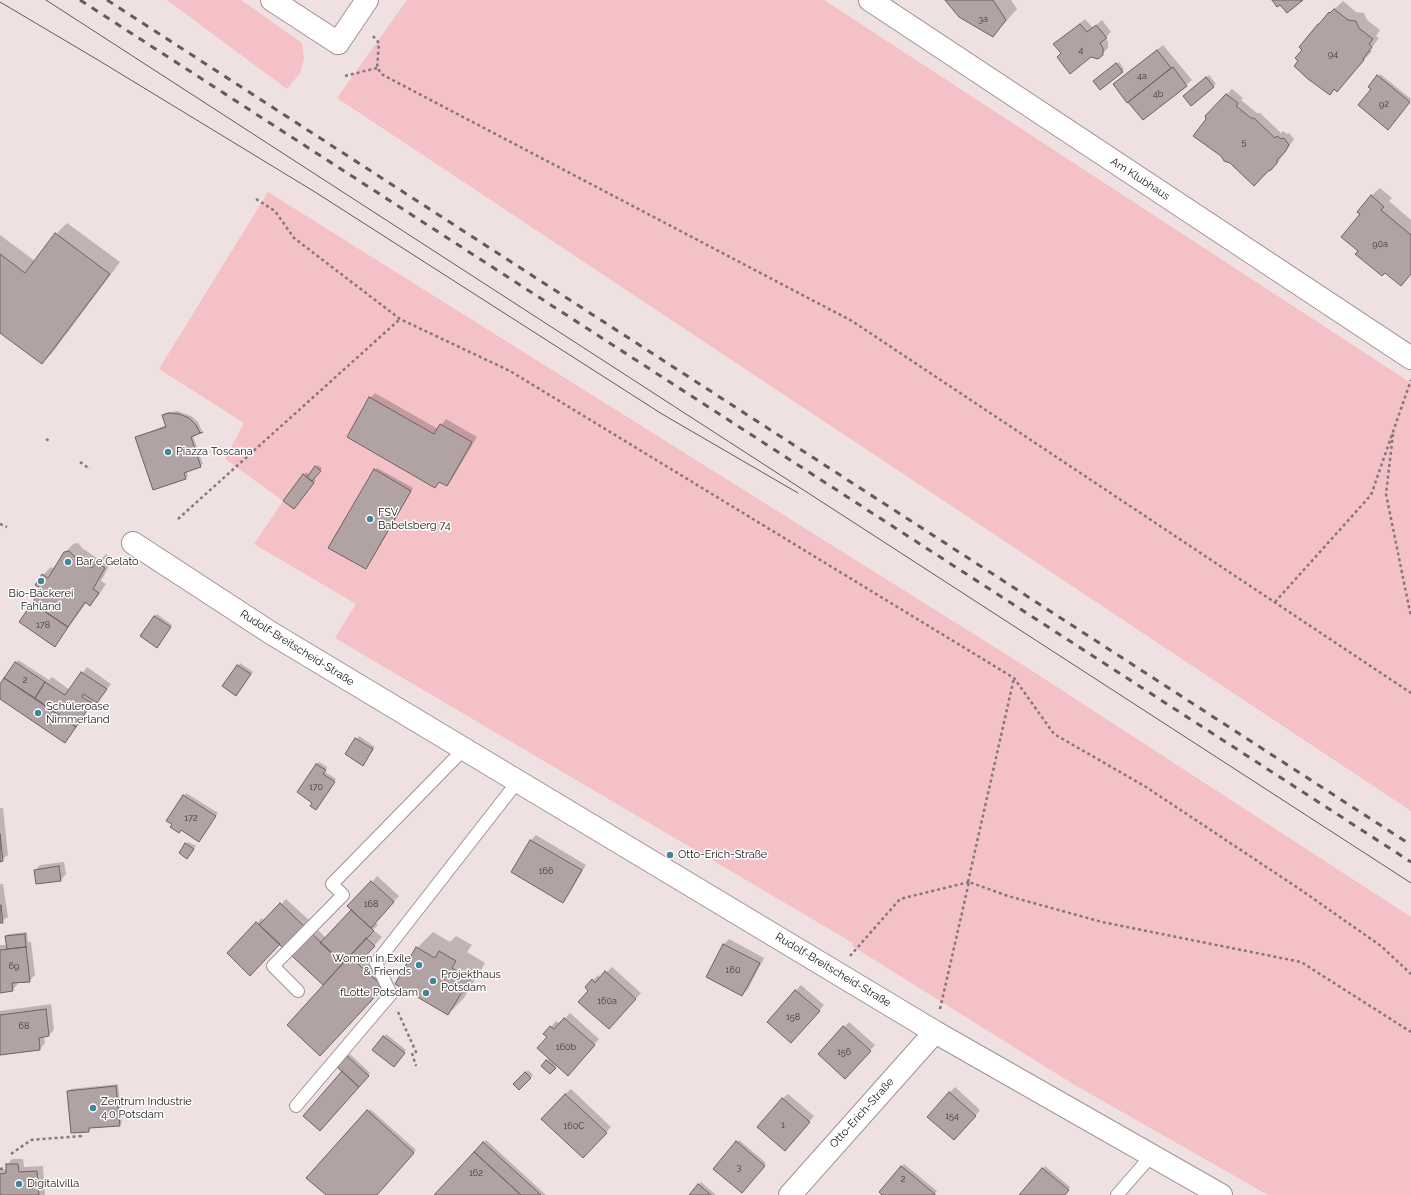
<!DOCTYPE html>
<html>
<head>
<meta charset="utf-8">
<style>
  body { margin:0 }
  canvas { display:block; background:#efe0e1 }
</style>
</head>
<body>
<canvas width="1411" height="1195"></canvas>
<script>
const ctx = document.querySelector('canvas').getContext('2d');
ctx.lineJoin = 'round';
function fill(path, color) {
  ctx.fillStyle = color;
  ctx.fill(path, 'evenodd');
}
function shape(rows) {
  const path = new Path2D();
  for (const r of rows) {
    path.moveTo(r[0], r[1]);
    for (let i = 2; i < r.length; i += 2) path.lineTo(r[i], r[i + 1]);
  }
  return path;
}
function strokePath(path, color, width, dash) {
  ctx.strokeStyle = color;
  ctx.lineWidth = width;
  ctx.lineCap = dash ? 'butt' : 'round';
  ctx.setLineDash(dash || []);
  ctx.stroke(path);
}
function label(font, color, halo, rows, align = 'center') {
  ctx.font = font + ' Raleway,sans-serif';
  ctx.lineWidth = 3;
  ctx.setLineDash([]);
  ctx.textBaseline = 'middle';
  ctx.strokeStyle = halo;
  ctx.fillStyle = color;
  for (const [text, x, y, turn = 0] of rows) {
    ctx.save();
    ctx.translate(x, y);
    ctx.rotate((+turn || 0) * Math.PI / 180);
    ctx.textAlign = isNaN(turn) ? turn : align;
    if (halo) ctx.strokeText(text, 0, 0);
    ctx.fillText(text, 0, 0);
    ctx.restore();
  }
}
fill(shape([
  [167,0,241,0,302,43,304,59,300,73,287,89],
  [407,0,824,0,1411,383,1411,811,337,98],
  [268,192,1020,663,1411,917,1411,1195,1268,1195,1073,1084,852,946,853,943,335,638,356,604,254,544,283,501,225,459,244,423,159,369]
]), '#f4c1c7');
fill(shape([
  [946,0,1011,0,1017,9,993,36],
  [1343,1,1356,12,1364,13,1367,20,1380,30,1376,36,1379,38,1370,50,1372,51,1345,82,1337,90,1335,88,1330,93,1300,61,1303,49,1319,24],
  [1085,19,1093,28,1102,20,1111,32,1105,38,1108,42,1108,48,1102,54,1062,53,1055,44],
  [1163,45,1192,80,1143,119,1120,79],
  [1119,62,1124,69,1122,71,1097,79],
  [1380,74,1411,99,1390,126,1372,89],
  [1209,75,1216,84,1213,86,1186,94],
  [1232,89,1243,98,1241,100,1257,113,1260,113,1281,133,1283,131,1287,134,1289,133,1294,139,1277,164,1254,185,1242,175,1244,174,1207,119,1206,116],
  [1380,188,1392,198,1389,201,1411,220,1411,274,1401,285,1359,251,1361,214,1371,196],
  [67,223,120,262,53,352,42,363,0,332,0,235,35,261,56,234],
  [375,393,438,429,446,419,477,437,452,479,447,485,440,481,435,487,370,398],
  [177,411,191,416,198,422,202,431,193,436,203,464,186,471,188,476,186,478,136,437,166,425,163,416,165,413],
  [318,465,322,468,314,479,316,480,296,505,304,475,306,472,310,475],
  [377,468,413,488,368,566,375,470],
  [78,543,82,548,100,560,106,554,113,559,101,581,106,584,98,596,90,605,87,602,57,643,42,589,43,575,51,567,55,569,65,553,73,544],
  [157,614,172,625,159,645,155,616],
  [18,660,49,680,52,677,70,690,87,667,111,684,97,702,94,700,67,739,0,698,0,686],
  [240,663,253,672,236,695,223,686],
  [359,736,375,747,365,762,346,753],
  [319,762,327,767,325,772,336,779,318,807,313,802,316,764],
  [186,793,218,813,201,838,168,820],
  [0,808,3,808,8,855,0,861],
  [536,835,586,865,568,896,563,901,530,841],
  [188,842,196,846,187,858,186,844],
  [64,862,66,874,61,880,35,871,40,865],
  [377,876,399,896,375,922,378,925,370,933,372,934,375,931,382,937,366,955,391,978,329,1046,329,981,312,935,318,930,326,938,352,910],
  [0,884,3,884,8,917,0,922],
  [286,899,310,921,284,947,280,943,228,953,262,918,265,921],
  [27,932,28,942,31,942,35,975,29,981,17,982,18,984,12,990,0,992,0,945,7,945,6,936,9,934],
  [433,932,450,942,456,936,472,945,467,952,485,963,464,998,448,1014,417,948],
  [729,939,764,958,748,989,742,995,724,944],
  [612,967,641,993,614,1023,586,987,598,975,601,978],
  [801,985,824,1005,796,1037,768,1022],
  [51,1004,54,1030,49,1035,44,1036,45,1043,40,1049,0,1054,0,1011],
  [570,1013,599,1039,573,1069,557,1065,550,1073,542,1065,549,1058,548,1037,545,1034,556,1021,560,1024],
  [849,1022,875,1045,850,1072,844,1027],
  [386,1034,406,1050,396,1063,374,1049],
  [350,1054,370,1073,325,1124,343,1071,338,1067],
  [528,1070,533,1075,519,1089,514,1084],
  [118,1084,122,1122,119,1125,91,1127,89,1131,68,1091,71,1089],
  [955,1087,980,1110,960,1134,949,1093],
  [571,1089,611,1127,583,1157,565,1094],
  [788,1094,814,1116,791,1144,782,1099],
  [370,1109,416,1150,376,1195,327,1195,308,1178],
  [486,1140,546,1195,436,1195],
  [739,1140,766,1163,744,1189,737,1142],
  [12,1159,23,1159,24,1167,43,1166,45,1195,0,1195,0,1170,7,1169,7,1165],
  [904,1164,937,1191,934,1195,883,1195,880,1192],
  [1045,1166,1070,1187,1064,1195,1021,1195],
  [701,1182,716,1195,690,1195]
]), '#0003');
const building = shape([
  [945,0,993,0,1006,20,993,37,959,17,945,0],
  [1272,0,1303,0,1287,13,1280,5,1277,7,1272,0],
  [1334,9,1348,20,1356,21,1359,28,1373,39,1369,44,1372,47,1363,59,1364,60,1337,92,1334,89,1330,95,1308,79,1294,66,1298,61,1295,58,1302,50,1299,47,1318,24,1319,24,1329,12,1330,13,1334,9],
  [1080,24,1087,32,1096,25,1107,38,1100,43,1103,48,1103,55,1098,59,1091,57,1070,74,1057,57,1061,53,1053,44,1080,24],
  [1157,50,1171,68,1127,103,1113,84,1157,50],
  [1116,63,1123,72,1100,90,1093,81,1116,63],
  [1173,67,1187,86,1143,120,1128,102,1173,67],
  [1377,75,1410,102,1388,130,1358,105,1371,89,1368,87,1377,75],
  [1206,77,1214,87,1191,106,1183,96,1206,77],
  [1226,94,1238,103,1236,106,1251,118,1254,118,1275,138,1277,136,1281,139,1284,138,1289,145,1285,152,1277,160,1277,163,1271,170,1268,171,1254,186,1230,163,1224,161,1221,156,1193,136,1206,119,1205,116,1226,94],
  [1371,195,1384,207,1381,210,1411,235,1411,274,1401,286,1385,273,1382,276,1355,254,1358,251,1341,237,1360,214,1357,212,1371,195],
  [55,233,110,274,42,364,0,333,0,254,25,273,55,233],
  [369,397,434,434,440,424,472,442,447,486,439,482,435,488,347,437,369,397],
  [169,413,179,414,189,418,196,425,200,433,203,432,191,437,201,467,184,473,186,479,153,490,135,437,166,427,162,415,169,413],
  [315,466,321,471,312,481,307,477,315,466],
  [374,469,411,491,366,569,328,548,374,469],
  [303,474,314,483,294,509,283,501,303,474],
  [69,551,74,556,92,568,97,562,105,568,93,589,99,593,90,606,85,602,68,627,32,603,41,589,35,585,42,574,48,578,64,552,69,551],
  [32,603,68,627,55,647,19,622,32,603],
  [154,616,171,627,157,648,140,636,154,616],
  [15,662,45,682,35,698,4,678,15,662],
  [237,665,251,674,236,696,222,686,237,665],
  [81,672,107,689,97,703,83,694,82,697,92,703,76,727,35,698,45,682,65,695,81,672],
  [4,678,76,727,65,743,0,699,0,684,4,678],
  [355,738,373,749,363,766,345,754,355,738],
  [316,764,326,770,323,774,335,782,316,810,310,806,312,803,297,792,316,764],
  [183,795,216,816,199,842,181,830,179,833,170,827,172,824,166,821,183,795],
  [0,834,3,861,0,862,0,834],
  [530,840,582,870,563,903,511,872,530,840],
  [185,843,194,849,187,859,179,853,185,843],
  [59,866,61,881,36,884,34,870,59,866],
  [371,881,394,902,371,928,347,906,371,881],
  [280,903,305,927,284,949,259,925,280,903],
  [1,905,3,923,0,923,0,906,1,905],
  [351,910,374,931,343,963,320,943,351,910],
  [256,922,280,944,250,976,227,953,256,922],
  [25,934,26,947,7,949,5,936,25,934],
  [312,934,343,963,323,985,292,956,312,934],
  [366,938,375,946,358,964,384,987,320,1056,287,1025,366,938],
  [723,944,760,963,742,996,706,977,723,944],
  [26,947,30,982,12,983,13,991,0,993,0,950,26,947],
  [416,947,435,958,439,951,456,961,452,968,470,979,448,1015,395,984,416,947],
  [605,971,636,999,609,1029,578,1002,588,991,585,987,592,979,595,983,605,971],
  [795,990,820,1011,791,1043,767,1022,795,990],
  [46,1009,49,1036,39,1038,40,1050,0,1055,0,1015,46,1009],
  [564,1018,595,1045,568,1076,537,1048,547,1037,543,1034,550,1026,554,1029,564,1018],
  [843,1026,871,1051,845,1079,818,1054,843,1026],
  [383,1036,405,1053,394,1067,372,1050,383,1036],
  [347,1056,369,1076,359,1087,337,1067,347,1056],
  [546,1060,556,1068,550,1074,541,1066,546,1060],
  [342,1071,359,1087,320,1131,303,1116,342,1071],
  [525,1072,531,1078,519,1090,513,1084,525,1072],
  [116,1086,120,1126,89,1128,89,1132,71,1133,67,1091,116,1086],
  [949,1092,976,1116,954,1140,927,1117,949,1092],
  [565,1094,607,1133,583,1158,541,1119,565,1094],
  [782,1098,810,1122,785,1151,757,1127,782,1098],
  [367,1110,414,1153,377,1195,326,1195,306,1178,367,1110],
  [736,1141,765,1166,742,1193,713,1169,736,1141],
  [483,1142,541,1195,521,1195,474,1152,483,1142],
  [474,1152,521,1195,434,1195,474,1152],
  [6,1164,18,1164,19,1172,37,1171,39,1195,0,1195,0,1174,6,1173,6,1164],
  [901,1166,935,1194,935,1195,882,1195,879,1192,901,1166],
  [1042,1168,1069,1190,1065,1195,1019,1195,1042,1168],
  [698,1184,711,1195,689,1195,698,1184]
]);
fill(building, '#b1a2a4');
strokePath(building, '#6e6263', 1);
const service = shape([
  [298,991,273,966,343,895,332,884,464,749],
  [296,1106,391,994,376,963,518,781],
  [1117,1195,1151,1156]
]);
const minor = shape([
  [272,0,338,43],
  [870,0,1411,358],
  [790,1195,935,1032]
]);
const tertiary = shape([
  [338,43,367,0],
  [133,543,271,633,935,1032,1221,1195]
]);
strokePath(service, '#a09294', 14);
strokePath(minor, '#a09294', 24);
strokePath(tertiary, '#a09294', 24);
strokePath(shape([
  [373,36,379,43,377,68,383,75,852,321,1411,693],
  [345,76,377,68],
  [256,199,275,211,294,238,400,319,510,371,1014,678,1054,734,1146,787,1301,890,1381,946,1411,974],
  [1393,434,1386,494,1411,617],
  [46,439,51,442],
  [80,462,90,469],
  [178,519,400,319],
  [0,524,7,527],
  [1275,602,1371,495,1411,380],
  [968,882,1014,678],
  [850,956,900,899,969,882],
  [940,1009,969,882,1008,896,1102,922,1301,962,1411,1032],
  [398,1012,416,1052,412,1053,416,1066],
  [11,1154,31,1140,81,1136,80,1133],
  [0,1169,6,1168]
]), '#83797a', 2.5, [3, 3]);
strokePath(service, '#fff', 12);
strokePath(minor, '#fff', 22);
strokePath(tertiary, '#fff', 22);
strokePath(shape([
  [46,0,1411,883],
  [0,2,98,60,315,192,662,414,798,493]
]), '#625a5b', 1);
strokePath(shape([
  [80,0,1411,862],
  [107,0,1411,845]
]), '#625a5b', 3, [7, 7]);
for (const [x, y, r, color] of [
  [168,452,4,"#458599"],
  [370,519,4,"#458599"],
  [68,562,4,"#458599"],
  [41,581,4,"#458599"],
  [38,713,4,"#458599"],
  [670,855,4,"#458599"],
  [419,965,4,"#458599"],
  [433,981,4,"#458599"],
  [426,993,4,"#458599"],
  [93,1108,4,"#458599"],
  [19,1184,4,"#458599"]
]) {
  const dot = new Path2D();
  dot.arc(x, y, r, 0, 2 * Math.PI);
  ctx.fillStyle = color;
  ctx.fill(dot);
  strokePath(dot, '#fff', 1.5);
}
label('9px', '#40393a', null, [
  ["3a",983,19],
  ["4",1081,50],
  ["94",1333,54],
  ["4a",1142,76],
  ["4b",1158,94],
  ["92",1384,104],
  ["5",1244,142],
  ["90a",1380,244],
  ["178",43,625],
  ["2",25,680],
  ["170",316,787],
  ["172",191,818],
  ["166",546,871],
  ["168",371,904],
  ["69",14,966],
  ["160",733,970],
  ["160a",607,1001],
  ["158",793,1017],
  ["68",24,1026],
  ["160b",566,1047],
  ["156",844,1052],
  ["154",952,1116],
  ["1",783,1125],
  ["160C",574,1126],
  ["3",739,1167],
  ["162",476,1173],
  ["2",903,1179]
]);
label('11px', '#1b1617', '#fff', [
  ["Am Klubhaus",1140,179,33],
  ["Rudolf-Breitscheid-Straße",297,648,32],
  ["Rudolf-Breitscheid-Straße",833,970,31],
  ["Otto-Erich-Straße",862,1113,-48]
]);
label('11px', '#1b1617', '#fff', [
  ["Piazza Toscana",176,452],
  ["FSV",378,513],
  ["Babelsberg 74",378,526],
  ["Bar e Gelato",76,562],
  ["Bio-Bäckerei",41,594,"center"],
  ["Fahland",41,607,"center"],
  ["Schüleroase",46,707],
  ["Nimmerland",46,720],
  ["Otto-Erich-Straße",678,855],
  ["Women in Exile",411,959,"right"],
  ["& Friends",411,972,"right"],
  ["Projekthaus",441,975],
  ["Potsdam",441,988],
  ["fLotte Potsdam",418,993,"right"],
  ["Zentrum Industrie",101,1102],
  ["4.0 Potsdam",101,1115],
  ["Digitalvilla",27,1184]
], 'left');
</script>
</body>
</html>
